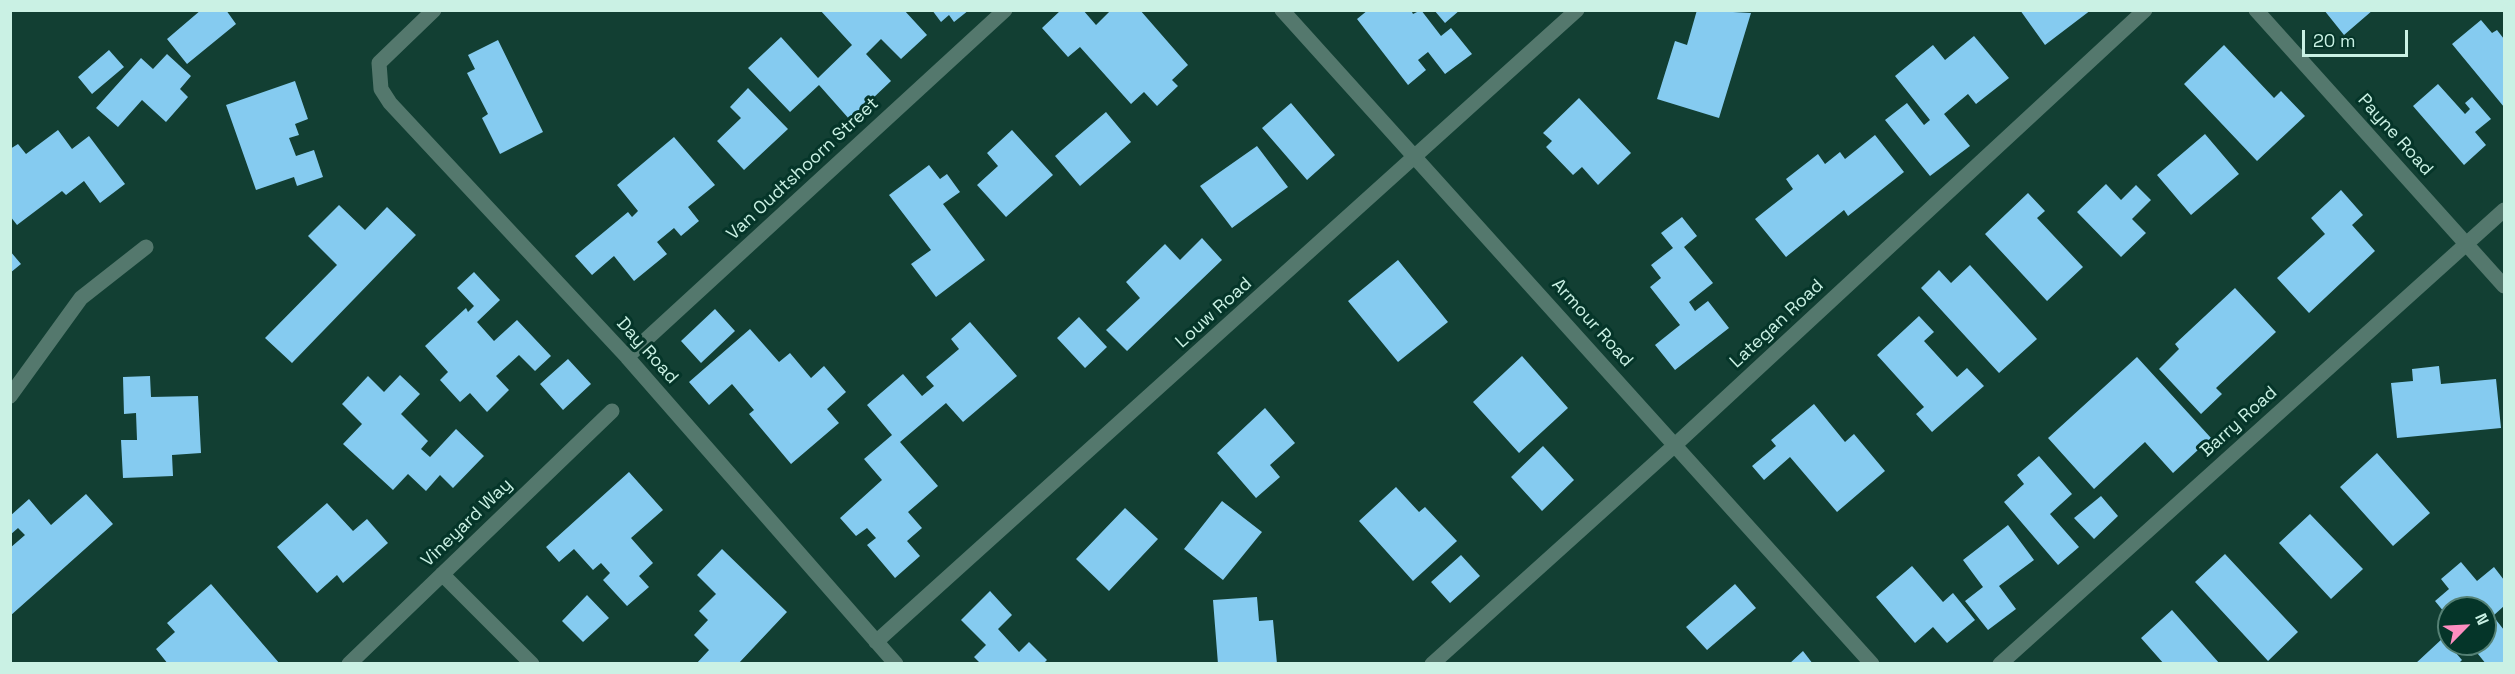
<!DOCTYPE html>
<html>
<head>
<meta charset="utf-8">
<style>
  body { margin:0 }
  #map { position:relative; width:2515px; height:674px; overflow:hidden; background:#123f33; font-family:"Space Grotesk",sans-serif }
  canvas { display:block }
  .frame { position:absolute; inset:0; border:12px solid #caf1e4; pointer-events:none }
  .north { position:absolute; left:2437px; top:596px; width:60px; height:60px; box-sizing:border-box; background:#053529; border:2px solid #548074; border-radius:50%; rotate:66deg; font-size:16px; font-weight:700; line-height:24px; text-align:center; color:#caf1e4 }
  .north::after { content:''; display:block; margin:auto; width:21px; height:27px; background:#fd8ec0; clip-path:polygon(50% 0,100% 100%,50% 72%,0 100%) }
  .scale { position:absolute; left:2302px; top:30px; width:106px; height:27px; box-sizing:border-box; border:3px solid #caf1e4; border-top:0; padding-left:8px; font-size:18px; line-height:21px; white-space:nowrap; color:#caf1e4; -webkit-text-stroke:4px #053529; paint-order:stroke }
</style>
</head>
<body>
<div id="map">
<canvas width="2515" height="674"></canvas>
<div class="frame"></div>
<div class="north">N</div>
<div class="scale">20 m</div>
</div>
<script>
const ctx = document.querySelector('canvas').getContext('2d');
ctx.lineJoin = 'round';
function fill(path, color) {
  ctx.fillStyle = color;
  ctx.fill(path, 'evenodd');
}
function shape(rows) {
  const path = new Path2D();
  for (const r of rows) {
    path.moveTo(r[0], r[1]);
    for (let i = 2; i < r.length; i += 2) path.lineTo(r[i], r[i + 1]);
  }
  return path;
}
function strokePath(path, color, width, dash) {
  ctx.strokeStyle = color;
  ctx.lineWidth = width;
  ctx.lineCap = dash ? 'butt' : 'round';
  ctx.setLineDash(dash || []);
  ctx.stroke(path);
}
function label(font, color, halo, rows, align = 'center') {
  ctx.font = font + ' "Space Grotesk",sans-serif';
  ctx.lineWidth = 6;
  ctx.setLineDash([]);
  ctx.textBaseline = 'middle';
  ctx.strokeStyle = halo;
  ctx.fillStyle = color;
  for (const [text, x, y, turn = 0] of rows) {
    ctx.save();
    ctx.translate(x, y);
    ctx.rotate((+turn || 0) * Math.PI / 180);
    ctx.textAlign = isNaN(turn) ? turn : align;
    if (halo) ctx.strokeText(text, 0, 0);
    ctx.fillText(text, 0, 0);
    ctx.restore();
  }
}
fill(shape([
  [201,10,226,10,236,24,187,64,167,39],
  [820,10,904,10,927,35,901,59,881,39,866,54,891,81,850,120,819,85,790,112,748,68,781,37,818,78,852,45],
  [932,10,969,10,954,22,949,15,941,22],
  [1061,10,1083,10,1096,25,1111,10,1140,10,1188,65,1172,80,1178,86,1157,106,1144,92,1131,104,1080,47,1068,57,1042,28],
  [1368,10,1411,10,1413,14,1421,10,1441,36,1451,28,1472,54,1445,74,1428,52,1418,60,1426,70,1408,85,1357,19],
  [1434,10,1460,10,1445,23],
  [1697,10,1751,13,1719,118,1657,99,1675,41,1687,45],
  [2020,10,2091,10,2045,45],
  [2324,10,2373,10,2344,35],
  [2481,20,2492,33,2497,30,2504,39,2504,107,2452,44],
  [1974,36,2009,78,1976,104,1968,94,1944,114,1970,146,1930,176,1885,120,1907,103,1924,125,1930,120,1895,76,1933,45,1945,60],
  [498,40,543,132,500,154,482,118,488,114,467,73,475,69,468,55],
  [2224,45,2274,98,2281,91,2305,116,2257,161,2184,84],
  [109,50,124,67,92,94,78,77],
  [167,54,191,76,180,89,188,97,166,122,142,100,118,127,96,108,141,58,153,69],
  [295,81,308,119,295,124,299,135,289,138,296,156,314,150,323,177,297,186,294,177,256,190,226,105],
  [2438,84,2465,114,2470,109,2465,103,2472,97,2491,119,2475,132,2486,145,2464,165,2413,106],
  [748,88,788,129,744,170,717,141,741,118,730,107],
  [1579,98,1631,153,1598,185,1582,167,1573,175,1546,147,1552,141,1543,133],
  [1291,103,1335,155,1307,180,1262,128],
  [1106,112,1131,142,1080,186,1055,156],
  [58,130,72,149,89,136,125,184,100,203,84,181,66,195,62,191,17,225,10,216,10,149,18,144,26,154],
  [1012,130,1053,175,1006,217,977,185,998,166,987,153],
  [2205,134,2239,174,2191,215,2157,175],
  [1875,135,1904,172,1848,216,1844,210,1786,257,1755,219,1793,189,1786,179,1818,154,1825,164,1840,152,1845,159],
  [674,137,715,185,688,207,699,221,681,236,674,228,657,242,667,254,634,281,614,256,592,275,575,256,628,212,632,217,638,211,617,185],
  [1257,146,1288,187,1232,228,1200,186],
  [929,165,940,179,947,174,960,192,943,204,985,260,936,297,911,264,931,250,889,195],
  [2106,184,2121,200,2136,185,2151,200,2132,219,2146,233,2121,257,2077,212],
  [2341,190,2363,215,2352,225,2375,251,2309,313,2277,278,2325,234,2311,218],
  [2028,193,2045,211,2037,218,2083,267,2047,301,1985,234],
  [339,205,365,230,387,207,416,235,292,363,265,338,337,265,308,236],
  [1682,217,1697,236,1684,247,1713,283,1689,302,1695,311,1708,301,1729,328,1675,370,1655,345,1680,325,1650,287,1661,278,1651,265,1673,248,1661,233],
  [1202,238,1222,260,1127,351,1106,330,1140,298,1126,282,1165,244,1180,260],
  [10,251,21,264,10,273],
  [1398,260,1448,322,1398,362,1348,301],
  [1970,265,2037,339,1999,373,1921,288,1939,270,1951,283],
  [474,272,500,300,477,322,494,341,517,320,551,356,535,371,519,355,496,376,509,390,487,412,470,393,460,402,440,380,448,372,425,346,466,308,468,312,474,306,457,288],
  [2235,288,2276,332,2216,388,2222,394,2201,414,2159,369,2179,349,2175,344],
  [715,309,735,331,701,363,681,341],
  [1919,316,1934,332,1924,341,1957,377,1967,368,1984,386,1932,432,1916,414,1924,407,1877,355],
  [1079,317,1107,347,1085,368,1057,338],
  [970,322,1017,376,963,422,946,403,900,442,938,486,908,512,922,528,907,541,920,556,895,578,867,545,876,538,867,528,856,536,840,518,882,480,864,459,892,435,867,405,903,374,922,396,934,386,926,377,959,349,951,339],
  [750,329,779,362,790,353,811,378,824,366,846,392,827,409,839,423,791,464,749,414,754,410,732,384,709,405,689,382],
  [1522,356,1568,408,1519,453,1473,402],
  [2137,357,2211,438,2173,473,2145,442,2094,489,2048,438],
  [568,359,591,384,563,410,540,384],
  [2439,366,2441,384,2496,379,2501,428,2397,438,2391,383,2413,381,2412,369],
  [400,375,420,394,401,414,428,441,421,449,430,457,456,429,484,456,453,488,440,475,426,491,408,474,393,490,343,444,362,424,342,404,368,376,384,392],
  [150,376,151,397,198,396,201,453,172,455,173,476,123,478,121,440,137,440,136,413,124,414,123,377],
  [1814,404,1845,442,1854,434,1885,471,1837,512,1790,457,1764,480,1752,466,1776,446,1771,440],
  [1265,408,1295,443,1270,465,1280,477,1256,498,1217,453],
  [1543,446,1574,480,1542,511,1511,477],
  [2377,453,2430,513,2393,546,2340,487],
  [2039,456,2072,494,2050,514,2079,547,2058,565,2004,502,2024,484,2017,475],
  [629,472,663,510,631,538,653,563,639,576,649,587,627,606,603,580,610,573,601,563,593,570,574,549,559,562,546,547],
  [1396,487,1419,512,1425,507,1457,541,1413,581,1359,521],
  [86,494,113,524,10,616,10,548,25,535,18,528,10,535,10,516,29,499,51,525],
  [2101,496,2118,516,2094,539,2074,518],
  [1222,501,1262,532,1223,580,1184,549],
  [327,503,353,531,367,519,388,543,343,583,337,575,317,593,277,547],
  [1125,508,1158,539,1109,591,1076,559],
  [2310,514,2363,569,2331,599,2279,543],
  [2008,525,2034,560,1999,586,2016,609,1988,630,1965,601,1983,587,1963,560],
  [722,549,787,612,738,664,696,664,709,650,694,635,708,620,699,611,716,594,697,575],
  [2225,554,2298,632,2268,661,2195,582],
  [1461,555,1480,576,1450,603,1431,582],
  [2461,562,2477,581,2494,567,2504,580,2504,606,2493,616,2504,630,2504,664,2486,664,2470,644,2485,644,2485,608,2449,608,2449,618,2435,601,2449,589,2441,579],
  [1912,566,1943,602,1953,593,1975,620,1947,643,1933,627,1915,643,1876,597],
  [211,584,280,664,168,664,156,649,175,632,167,623],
  [1735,584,1756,608,1707,650,1686,627],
  [990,591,1012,615,998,629,1019,652,1029,642,1047,660,1043,664,981,664,974,657,986,645,961,620],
  [587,595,609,618,583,642,562,621],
  [1257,597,1259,621,1273,620,1277,664,1218,664,1213,600],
  [2172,610,2220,664,2164,664,2141,638],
  [2443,638,2462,660,2458,664,2415,664],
  [1803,651,1813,664,1789,664]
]), '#85cbf0');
strokePath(shape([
  [434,10,379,63,381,89,390,103,627,357,896,664],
  [1282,10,1872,664],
  [2256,10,2504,286],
  [627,357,1005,10],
  [10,396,81,298,146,247],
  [442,574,532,664],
  [876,642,1577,10],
  [349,664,612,411],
  [1432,664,1675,445,2145,10],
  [2000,664,2504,210]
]), '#54786d', 15);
label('18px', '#caf1e4', '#053529', [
  ["Payne Road",2395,135,48],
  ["Van Oudtshoorn Street",803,169,-43],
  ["Louw Road",1214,313,-42],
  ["Armour Road",1592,323,48],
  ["Lategan Road",1777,324,-43],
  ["Day Road",647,351,48],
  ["Barry Road",2239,422,-42],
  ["Vineyard Way",467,523,-44]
]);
</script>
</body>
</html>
